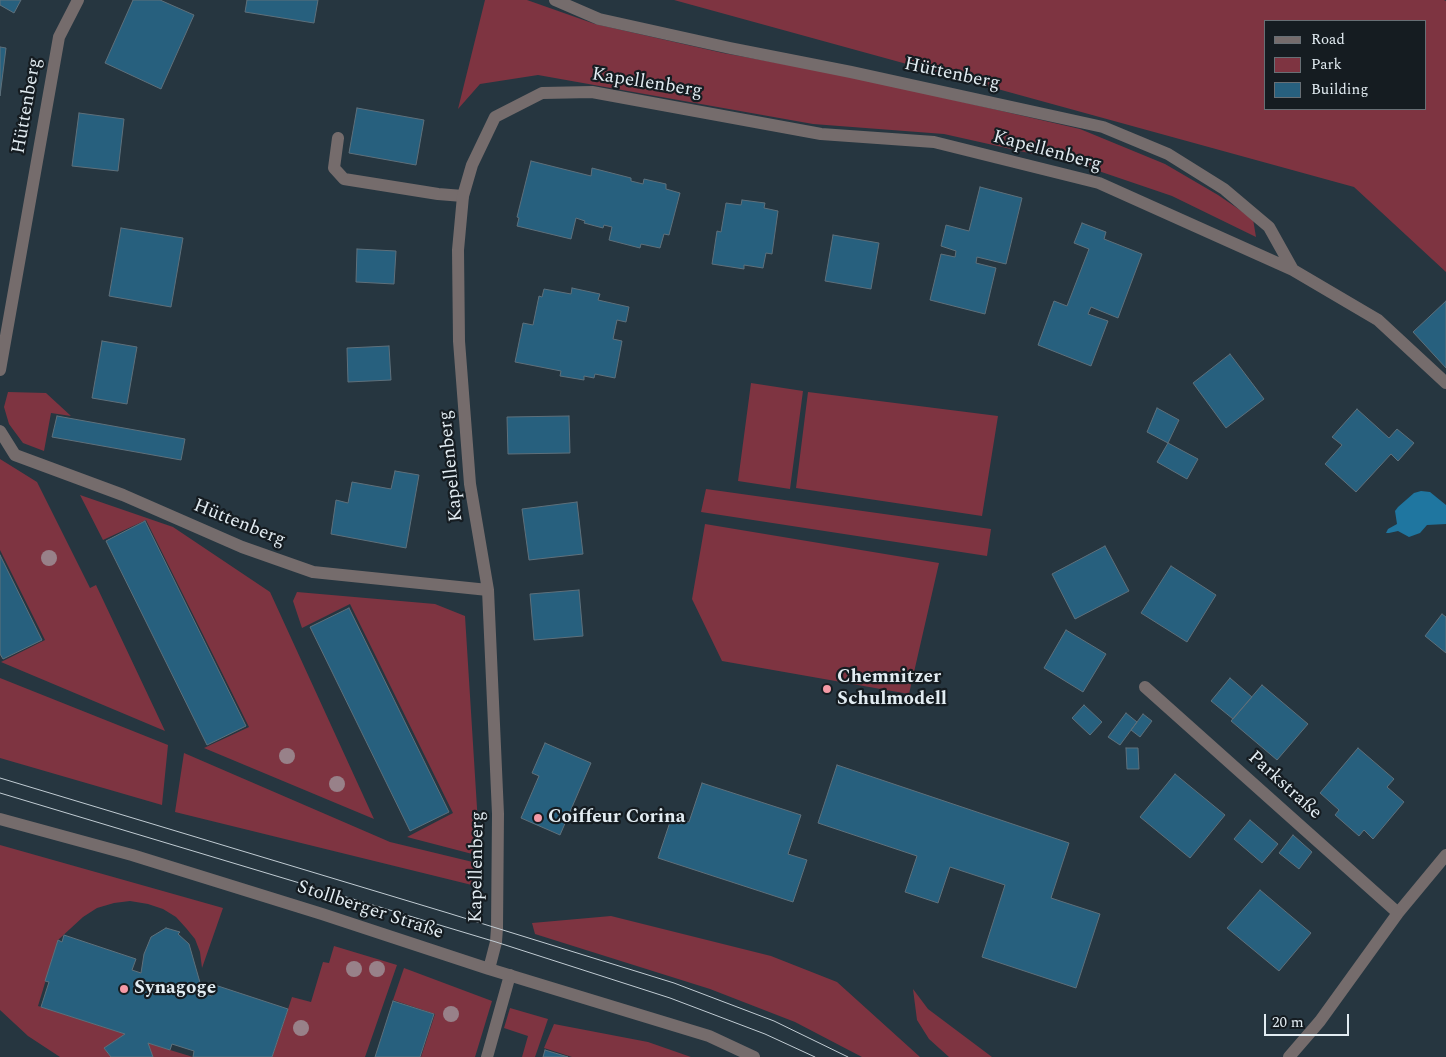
<!DOCTYPE html>
<html>
<head>
<meta charset="utf-8">
<style>
  body { margin:0 }
  #map { position:relative; width:1446px; height:1057px; overflow:hidden; background:#263640; font-family:Spectral,serif }
  canvas { display:block }
  .legend { position:absolute; left:1264px; top:20px; width:162px; height:90px; box-sizing:border-box; background:#151c21; border:1px solid #676f75; margin:0; padding:6px 9px; list-style:none; font-size:15px; color:#e2ecf2 }
  .legend li { display:flex; align-items:center; gap:10px; height:25px }
  .legend b { width:25px; border:1px solid #676f75 }
  .scale { position:absolute; left:1264px; top:1014px; width:85px; height:22px; box-sizing:border-box; border:2px solid #e2ecf2; border-top:0; padding-left:6px; font-size:15px; line-height:18px; white-space:nowrap; color:#e2ecf2; -webkit-text-stroke:4px #151c21; paint-order:stroke }
</style>
</head>
<body>
<div id="map">
<canvas width="1446" height="1057"></canvas>
<ul class="legend">
<li><b style="height:6px;background:#756c6c"></b>Road</li>
<li><b style="height:14px;background:#7e3441"></b>Park</li>
<li><b style="height:14px;background:#27607e"></b>Building</li>
</ul>
<div class="scale">20 m</div>
</div>
<script>
const ctx = document.querySelector('canvas').getContext('2d');
ctx.lineJoin = 'round';
function fill(path, color) {
  ctx.fillStyle = color;
  ctx.fill(path, 'evenodd');
}
function shape(rows) {
  const path = new Path2D();
  for (const r of rows) {
    path.moveTo(r[0], r[1]);
    for (let i = 2; i < r.length; i += 2) path.lineTo(r[i], r[i + 1]);
  }
  return path;
}
function strokePath(path, color, width, dash) {
  ctx.strokeStyle = color;
  ctx.lineWidth = width;
  ctx.lineCap = dash ? 'butt' : 'round';
  ctx.setLineDash(dash || []);
  ctx.stroke(path);
}
function label(font, color, halo, rows, align = 'center') {
  ctx.font = font + ' Spectral,serif';
  ctx.lineWidth = 4.5;
  ctx.setLineDash([]);
  ctx.textBaseline = 'middle';
  ctx.strokeStyle = halo;
  ctx.fillStyle = color;
  for (const [text, x, y, turn = 0] of rows) {
    ctx.save();
    ctx.translate(x, y);
    ctx.rotate((+turn || 0) * Math.PI / 180);
    ctx.textAlign = isNaN(turn) ? turn : align;
    if (halo) ctx.strokeText(text, 0, 0);
    ctx.fillText(text, 0, 0);
    ctx.restore();
  }
}
fill(shape([
  [485,0,527,0,595,24,723,53,850,76,1080,129,1165,164,1218,195,1253,219,1256,237,1172,196,1078,164,944,134,813,124,538,75,480,84,458,109],
  [674,0,1444,0,1446,1,1446,272,1354,187],
  [1265,21,1425,21,1425,109,1265,109],
  [751,383,803,391,790,489,738,481],
  [8,392,46,393,71,416,51,413,44,451,23,443,9,424,4,407],
  [808,392,998,416,982,516,796,488],
  [0,459,37,482,90,588,96,585,165,731,1,662,45,640,0,550],
  [706,489,991,529,987,556,701,512],
  [80,495,173,527,270,592,374,819,204,748,249,727,146,520,103,540],
  [705,524,939,563,909,694,722,661,692,599],
  [297,592,435,604,465,616,480,856,407,837,453,813,350,604,302,628,293,601],
  [0,678,168,745,162,805,0,758],
  [184,753,390,842,481,864,480,887,175,812],
  [0,845,223,908,202,968,200,952,195,939,186,928,176,917,163,909,148,904,130,901,114,903,97,908,83,917,58,940,38,1006,125,1034,104,1048,111,1057,60,1057,28,1036,0,1010],
  [611,916,771,956,837,982,920,1057,862,1057,795,1022,710,989,535,934,532,923],
  [334,946,397,965,365,1057,272,1057,292,997,311,1002,323,962,329,963],
  [404,968,492,1001,475,1057,421,1057,435,1014,393,1000],
  [913,989,928,1009,992,1057,949,1057,929,1039,917,1020],
  [510,1008,548,1019,535,1057,522,1057,528,1036,504,1028],
  [554,1024,648,1042,691,1057,572,1057,544,1048],
  [148,1043,170,1050,193,1057,153,1057]
]), '#7e3441');
fill(shape([
  [1421,491,1430,492,1446,505,1446,524,1427,525,1420,533,1409,537,1398,531,1389,533,1386,533,1388,529,1397,524,1395,511,1398,507,1414,493]
]), '#1f76a0');
const building = shape([
  [0,0,21,0,14,13,0,5,0,0],
  [133,0,160,0,194,15,161,89,105,63,133,0],
  [247,0,318,0,314,23,245,12,247,0],
  [0,47,6,48,0,96,0,47],
  [357,108,424,120,416,165,349,153,357,108],
  [79,113,124,119,118,171,72,166,79,113],
  [531,161,591,176,592,168,631,178,631,181,643,184,644,179,666,184,666,189,680,193,669,235,664,234,660,248,641,244,640,248,609,240,612,227,604,225,603,228,584,223,585,221,576,218,571,239,517,226,519,218,517,217,531,161],
  [980,187,1022,198,1006,264,977,257,976,263,996,268,985,314,930,300,941,254,955,257,956,251,941,246,946,225,969,231,980,187],
  [742,200,765,203,764,208,778,211,772,254,766,253,763,268,744,265,744,269,712,264,717,231,721,232,726,203,741,205,742,200],
  [1082,223,1106,232,1104,239,1142,254,1118,318,1091,307,1088,314,1108,321,1091,366,1038,345,1054,301,1067,306,1089,249,1074,243,1082,223],
  [121,228,183,238,171,307,109,296,121,228],
  [833,235,879,243,871,289,825,281,833,235],
  [357,249,396,251,394,284,356,282,357,249],
  [572,288,600,294,598,300,629,307,626,322,617,320,613,339,622,341,615,378,595,374,594,378,584,376,584,380,560,376,561,371,515,362,523,323,533,325,539,296,542,297,544,289,571,294,572,288],
  [1446,301,1446,368,1413,332,1446,301],
  [102,341,137,347,127,404,92,398,102,341],
  [389,346,391,380,348,382,347,348,389,346],
  [1230,354,1264,399,1226,428,1193,383,1230,354],
  [1157,408,1179,420,1168,443,1147,432,1157,408],
  [1357,409,1389,438,1397,429,1414,443,1398,461,1391,454,1356,492,1325,464,1342,445,1332,437,1357,409],
  [57,416,185,439,181,460,52,437,57,416],
  [569,416,570,453,508,454,507,417,569,416],
  [1168,443,1198,459,1187,479,1157,462,1168,443],
  [395,471,419,475,406,548,331,534,336,500,348,503,352,482,391,489,395,471],
  [577,502,583,554,529,560,522,509,577,502],
  [145,521,246,726,207,745,106,541,145,521],
  [1105,546,1129,591,1075,619,1052,574,1105,546],
  [0,555,42,640,3,659,0,654,0,555],
  [1171,566,1216,595,1187,642,1141,613,1171,566],
  [579,590,583,636,534,640,530,594,579,590],
  [349,608,449,812,410,831,310,627,349,608],
  [1442,614,1446,617,1446,653,1425,636,1442,614],
  [1066,630,1106,654,1083,692,1044,668,1066,630],
  [1230,678,1252,697,1233,719,1211,701,1230,678],
  [1262,685,1308,724,1277,760,1231,721,1262,685],
  [1084,705,1102,722,1090,735,1072,718,1084,705],
  [1126,713,1137,722,1120,745,1108,737,1126,713],
  [1143,714,1152,721,1140,737,1131,730,1143,714],
  [545,743,591,763,560,835,521,818,539,776,532,773,545,743],
  [1126,748,1138,748,1139,769,1127,769,1126,748],
  [1358,748,1394,779,1387,787,1404,802,1373,839,1364,830,1359,836,1335,815,1339,810,1320,793,1358,748],
  [837,765,1069,843,1051,898,1100,914,1076,988,982,957,1005,885,950,867,938,903,905,892,917,856,818,823,837,765],
  [1175,774,1225,815,1190,858,1140,817,1175,774],
  [702,783,801,815,788,854,807,860,793,902,658,858,672,816,689,822,702,783],
  [1250,820,1278,844,1262,863,1234,839,1250,820],
  [1293,835,1312,852,1299,869,1279,853,1293,835],
  [1260,890,1311,933,1279,971,1227,928,1260,890],
  [166,928,180,932,178,934,189,944,203,993,212,996,215,985,288,1009,272,1057,193,1057,194,1051,172,1044,170,1050,148,1043,153,1057,111,1057,104,1048,125,1034,41,1007,49,982,45,981,58,940,62,942,64,935,136,959,132,970,141,973,144,954,151,937,166,928],
  [393,1001,434,1014,420,1057,375,1057,393,1001],
  [545,1050,568,1057,543,1057,545,1050]
]);
fill(building, '#27607e');
strokePath(building, '#5e707b', 1);
strokePath(shape([
  [338,138,334,168,344,179,438,194,463,196],
  [487,1057,510,975]
]), '#756c6c', 12);
strokePath(shape([
  [555,0,599,19,730,48,851,72,1103,127,1168,154,1224,189,1269,227,1293,270],
  [0,370,59,37,78,0],
  [0,431,15,455,123,495,242,547,313,572,488,590],
  [1145,687,1398,913],
  [0,819,132,855,322,914,489,969,709,1036,754,1057],
  [489,969,496,942,497,928,498,814,488,590,470,484,459,341,458,250,463,196,472,165,495,117,542,93,592,92,821,134,934,142,1099,183,1293,270,1378,320,1446,383],
  [1289,1057,1320,1021,1398,913,1446,855]
]), '#756c6c', 12);
strokePath(shape([
  [0,778,448,913,674,983,774,1021,848,1057],
  [0,793,496,942,670,998,765,1034,815,1057]
]), '#c1ccd3', 1);
ctx.fillStyle = '#988189';
for (const [x, y] of [
  [49,558],
  [287,756],
  [337,784],
  [354,969],
  [377,969],
  [451,1014],
  [301,1028]
]) {
  ctx.beginPath();
  ctx.arc(x, y, 8, 0, 2 * Math.PI);
  ctx.fill();
}
for (const [x, y, r, color] of [
  [827,689,5,"#f49aa6"],
  [538,818,5,"#f49aa6"],
  [124,989,5,"#f49aa6"]
]) {
  const dot = new Path2D();
  dot.arc(x, y, r, 0, 2 * Math.PI);
  ctx.fillStyle = color;
  ctx.fill(dot);
  strokePath(dot, '#151c21', 2);
}
label('19px', '#e2ecf2', '#151c21', [
  ["Hüttenberg",952,75,12],
  ["Kapellenberg",647,84,9],
  ["Hüttenberg",28,106,-80],
  ["Kapellenberg",1047,152,15],
  ["Kapellenberg",452,466,-96],
  ["Hüttenberg",239,524,22],
  ["Parkstraße",1284,786,42],
  ["Kapellenberg",478,867,-89],
  ["Stollberger Straße",370,911,18]
]);
label('bold 19px', '#e2ecf2', '#151c21', [
  ["Chemnitzer",837,678],
  ["Schulmodell",837,700],
  ["Coiffeur Corina",548,818],
  ["Synagoge",134,989]
], 'left');
</script>
</body>
</html>
